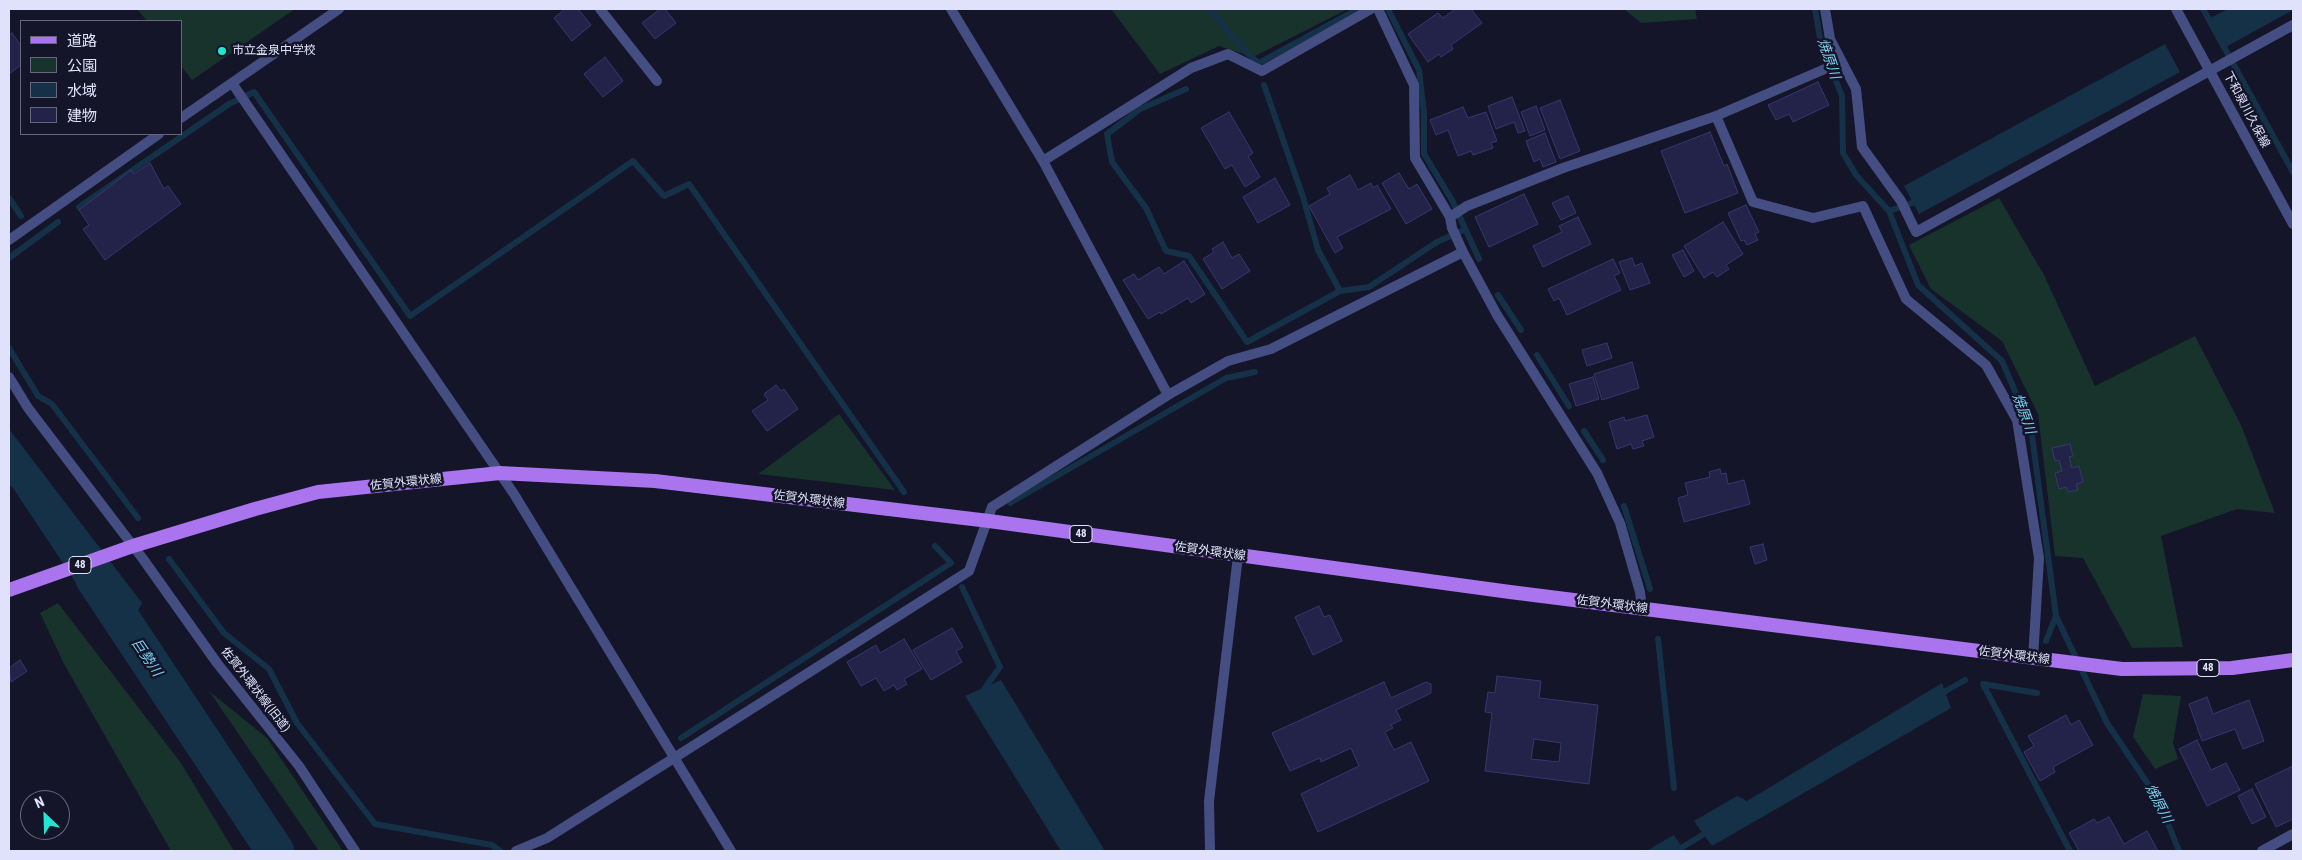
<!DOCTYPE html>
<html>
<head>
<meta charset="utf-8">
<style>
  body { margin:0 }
  #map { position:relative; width:2302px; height:860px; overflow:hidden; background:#141529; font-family:"Roboto Condensed","Noto Sans JP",sans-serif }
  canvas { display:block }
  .frame { position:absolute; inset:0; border:10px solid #e0e2fb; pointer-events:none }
  .legend { position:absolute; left:20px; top:20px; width:162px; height:115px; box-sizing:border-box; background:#141529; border:1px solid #66677d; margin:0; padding:6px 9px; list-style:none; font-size:15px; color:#e0e2fb }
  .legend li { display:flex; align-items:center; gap:10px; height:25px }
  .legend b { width:25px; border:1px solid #66677d }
  .north { position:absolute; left:20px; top:790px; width:50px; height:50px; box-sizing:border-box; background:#141529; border:1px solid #66677d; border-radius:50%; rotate:336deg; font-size:14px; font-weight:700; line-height:20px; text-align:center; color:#e0e2fb }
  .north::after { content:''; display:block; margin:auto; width:18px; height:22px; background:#23e5d3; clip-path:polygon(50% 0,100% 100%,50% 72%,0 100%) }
</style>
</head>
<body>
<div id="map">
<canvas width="2302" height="860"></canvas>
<div class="frame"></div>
<ul class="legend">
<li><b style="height:6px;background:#a974ee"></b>道路</li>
<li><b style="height:14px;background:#18322c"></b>公園</li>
<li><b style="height:14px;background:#143147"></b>水域</li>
<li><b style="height:14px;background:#232248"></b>建物</li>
</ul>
<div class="north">N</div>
</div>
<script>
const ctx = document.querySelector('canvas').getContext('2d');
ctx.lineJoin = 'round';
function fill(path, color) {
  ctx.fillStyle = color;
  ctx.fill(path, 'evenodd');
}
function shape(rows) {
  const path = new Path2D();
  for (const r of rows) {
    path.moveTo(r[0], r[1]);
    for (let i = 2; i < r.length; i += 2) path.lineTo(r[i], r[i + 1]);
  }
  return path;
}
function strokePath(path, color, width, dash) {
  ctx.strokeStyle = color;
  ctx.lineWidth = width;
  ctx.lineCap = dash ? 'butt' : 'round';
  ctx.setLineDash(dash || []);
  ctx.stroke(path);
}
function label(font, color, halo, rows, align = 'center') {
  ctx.font = font + ' "Roboto Condensed","Noto Sans JP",sans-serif';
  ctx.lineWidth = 5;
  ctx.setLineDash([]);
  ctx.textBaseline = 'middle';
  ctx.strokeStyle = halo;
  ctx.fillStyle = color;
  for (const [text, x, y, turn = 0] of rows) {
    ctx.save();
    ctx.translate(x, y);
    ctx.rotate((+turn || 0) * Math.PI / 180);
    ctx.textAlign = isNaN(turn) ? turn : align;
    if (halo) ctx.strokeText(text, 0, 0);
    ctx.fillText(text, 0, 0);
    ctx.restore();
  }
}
fill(shape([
  [137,9,295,9,192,80,181,66,181,21,147,21],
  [1111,9,1348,9,1253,57,1219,46,1160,74],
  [1624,9,1695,9,1697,19,1641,23],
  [1999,198,2044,275,2095,386,2195,336,2241,425,2275,513,2237,509,2161,536,2183,647,2132,648,2083,558,2055,556,2038,414,2002,341,1931,289,1909,245],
  [839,414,895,490,758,474],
  [58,603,181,763,234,851,171,851,64,664,40,613],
  [209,691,267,738,343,851,319,851],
  [2143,694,2181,696,2173,743,2178,759,2155,769,2133,737]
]), '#18322c');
fill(shape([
  [2228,9,2293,9,2293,10,2224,48,2208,19],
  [2165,44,2180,72,1919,214,1904,186],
  [9,429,142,603,137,613,106,628,13,488,9,485],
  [1001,680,1105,851,1061,851,965,696],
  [1942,683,1951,708,1712,846,1694,821,1737,796,1747,801],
  [1674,835,1684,851,1646,851]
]), '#143147');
strokePath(shape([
  [1209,9,1248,54,1259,63,1358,9],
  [1388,9,1419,70,1424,113,1424,154,1452,200,1479,259],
  [1815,9,1821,44,1842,96,1843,153,1856,175,1889,211,1918,285,2002,361,2031,428,2056,616,2107,723,2158,799,2179,851],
  [2203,9,2293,172],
  [1264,85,1303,197,1318,250,1340,291],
  [1186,89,1140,109,1107,134,1112,162,1146,208,1166,251,1189,256,1247,342,1340,291,1369,287,1437,242,1464,230],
  [9,198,21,216],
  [79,207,229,104,254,92,410,316,633,161,664,196,689,184,904,492],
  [1889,211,1921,200],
  [9,258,58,222],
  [1498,295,1521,330],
  [9,348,38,396,52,404,138,518],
  [1537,355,1569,406],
  [1584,431,1603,460],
  [1010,503,1226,378,1255,372],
  [1624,506,1650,589],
  [169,559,224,633,269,669,297,723,375,824,492,845,500,851],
  [962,587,1000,667,982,692,983,694],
  [1658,639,1674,788],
  [2046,641,2056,616],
  [2037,693,1983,684,2070,851],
  [1939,695,1965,680],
  [681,738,951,563,935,546],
  [1676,851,1709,831]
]), '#143147', 6);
strokePath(shape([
  [94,578,275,851]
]), '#143147', 38);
const building = shape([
  [565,9,578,9,591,25,572,41,554,18,565,9],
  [660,9,665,9,676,23,655,39,642,23,660,9],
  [1453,9,1471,9,1482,23,1451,45,1453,49,1441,57,1439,54,1428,62,1408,34,1438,13,1443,18,1454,10,1453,9],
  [12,33,21,46,21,65,9,74,9,35,12,33],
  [605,57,623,81,603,97,584,74,605,57],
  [1818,82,1829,105,1793,122,1789,114,1776,120,1768,105,1818,82],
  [1512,97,1525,131,1518,133,1514,122,1496,129,1488,106,1512,97],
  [1560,100,1580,151,1560,159,1540,108,1560,100],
  [1536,106,1545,130,1530,136,1521,112,1536,106],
  [1463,107,1468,118,1486,112,1497,141,1491,143,1493,148,1473,155,1471,151,1458,156,1448,130,1436,135,1430,120,1463,107],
  [1229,112,1253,153,1248,156,1260,177,1245,187,1232,165,1225,169,1201,128,1229,112],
  [1710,132,1724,166,1727,164,1738,193,1685,213,1661,151,1710,132],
  [1545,133,1556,162,1543,167,1540,159,1534,162,1526,141,1545,133],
  [150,163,164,189,168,186,181,204,105,260,83,229,89,225,79,210,131,170,134,174,150,163],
  [1399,173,1409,189,1417,184,1432,209,1406,224,1382,183,1399,173],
  [1350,175,1358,190,1371,183,1373,188,1377,185,1391,209,1337,237,1343,248,1335,253,1309,206,1330,194,1327,188,1350,175],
  [1275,178,1290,205,1258,223,1243,197,1275,178],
  [1524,194,1538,224,1489,247,1475,217,1524,194],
  [1568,196,1576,213,1561,220,1552,203,1568,196],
  [1746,205,1759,232,1755,234,1758,240,1747,245,1744,240,1741,241,1728,213,1746,205],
  [1578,217,1591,244,1543,267,1533,246,1562,232,1559,226,1578,217],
  [1723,222,1743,254,1726,265,1729,269,1717,277,1713,272,1704,278,1684,246,1723,222],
  [1223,242,1232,258,1239,254,1250,271,1222,289,1203,259,1214,252,1212,249,1223,242],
  [1683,250,1694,271,1684,277,1672,255,1683,250],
  [1632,258,1635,266,1642,263,1650,283,1630,290,1619,262,1632,258],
  [1613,259,1620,273,1614,276,1621,290,1567,315,1559,298,1554,301,1548,289,1613,259],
  [1184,261,1205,294,1191,303,1188,298,1161,314,1160,312,1148,319,1123,280,1134,274,1138,280,1159,267,1164,274,1184,261],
  [1607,343,1612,358,1587,366,1582,350,1607,343],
  [1632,362,1639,388,1602,400,1594,374,1632,362],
  [1593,377,1599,399,1576,406,1569,384,1593,377],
  [776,385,781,391,784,389,798,409,767,431,752,411,768,400,764,394,776,385],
  [1647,415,1654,437,1642,441,1644,446,1633,449,1631,444,1617,449,1609,422,1624,417,1625,421,1647,415],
  [2070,444,2073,456,2069,457,2072,468,2079,466,2083,482,2076,484,2078,490,2068,492,2066,487,2059,489,2055,473,2062,471,2059,460,2055,461,2052,448,2070,444],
  [1720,469,1721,474,1726,473,1728,484,1744,480,1750,504,1684,522,1678,498,1688,495,1685,483,1710,477,1709,472,1720,469],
  [1763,544,1767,560,1755,564,1750,547,1763,544],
  [1319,606,1324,617,1330,615,1342,641,1313,655,1295,617,1319,606],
  [952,628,963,647,956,651,962,662,931,680,913,650,952,628],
  [904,639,922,669,904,679,907,684,897,690,894,685,884,691,876,678,861,686,847,662,876,645,880,653,904,639],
  [20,660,27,671,11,682,9,668,20,660],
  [1497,676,1541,681,1539,698,1598,705,1589,784,1485,771,1492,713,1485,712,1488,692,1495,693,1497,676],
  [1534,739,1561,743,1559,762,1531,759,1534,739],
  [1384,682,1391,698,1426,682,1431,684,1431,693,1396,710,1401,720,1391,725,1393,728,1385,732,1394,750,1411,742,1429,781,1318,832,1301,794,1359,766,1351,748,1321,762,1320,758,1290,771,1272,733,1384,682],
  [2207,697,2213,714,2249,700,2264,741,2243,749,2235,729,2202,741,2189,704,2207,697],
  [2066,715,2071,725,2079,720,2093,745,2053,767,2055,772,2040,781,2024,752,2034,746,2028,736,2066,715],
  [2197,740,2211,770,2226,763,2240,790,2207,806,2179,749,2197,740],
  [2293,766,2293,819,2276,827,2255,784,2293,766],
  [2252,789,2266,817,2252,824,2238,796,2252,789],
  [2109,817,2124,844,2147,831,2158,851,2079,851,2069,833,2094,819,2097,823,2109,817]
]);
fill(building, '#232248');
strokePath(building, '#373771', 1);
strokePath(shape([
  [600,9,657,81],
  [516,851,547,838,674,758]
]), '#454e82', 10);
strokePath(shape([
  [951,9,1043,161,1168,395],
  [1378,9,1414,85,1415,158,1450,217,1452,228,1463,252,1497,315,1597,473,1620,523,1640,592,1642,609],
  [1825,9,1830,39,1856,89,1862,147,1901,201,1916,232,2293,25],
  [232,83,514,494,731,851],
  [1716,116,1753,202,1813,218,1863,206,1906,299,1986,365,2017,420,2039,558,2033,659],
  [181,118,339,9],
  [1043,161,1191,68,1228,54,1262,71,1371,9],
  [1450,217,1467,206,1563,168,1716,116,1841,62],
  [9,240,159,134],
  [9,377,28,408,143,559,217,663,299,766,355,851],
  [674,758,969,571,992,507,1168,395,1228,361,1271,349,1463,252],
  [2262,851,2293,834]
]), '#454e82', 10);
strokePath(shape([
  [2176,9,2293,224],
  [1210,851,1209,801,1238,556]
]), '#454e82', 10);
strokePath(shape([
  [9,590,133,546,255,509,318,492,500,473,655,481,989,521,1510,592,2122,669,2232,668,2293,660]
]), '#a974ee', 14);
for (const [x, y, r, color] of [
  [222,51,5,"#23e5d3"]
]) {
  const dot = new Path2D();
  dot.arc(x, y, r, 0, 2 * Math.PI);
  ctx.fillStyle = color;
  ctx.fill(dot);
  strokePath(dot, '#141529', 2);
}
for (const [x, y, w] of [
  [1081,534,22],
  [80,565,22],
  [2208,668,22]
]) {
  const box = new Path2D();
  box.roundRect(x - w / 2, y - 8.5, w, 17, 4);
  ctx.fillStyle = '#141529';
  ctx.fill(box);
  strokePath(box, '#e0e2fb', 1);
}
label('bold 11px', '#e0e2fb', null, [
  ["48",1081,534],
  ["48",80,565],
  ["48",2208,668]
]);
label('12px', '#e0e2fb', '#141529', [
  ["市立金泉中学校",232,51]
], 'left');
label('12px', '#e0e2fb', '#141529', [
  ["下和泉川久保線",2246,110,62],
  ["佐賀外環状線",406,483,-6],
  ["佐賀外環状線",809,500,7],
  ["佐賀外環状線",1210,552,8],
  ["佐賀外環状線",1612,605,7],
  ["佐賀外環状線",2014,656,7],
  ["佐賀外環状線(旧道)",255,690,52]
]);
label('italic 14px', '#7acfef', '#141529', [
  ["焼原川",1828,59,71],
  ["焼原川",2023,414,70],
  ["巨勢川",146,658,56],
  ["焼原川",2158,804,63]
]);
</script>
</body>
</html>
